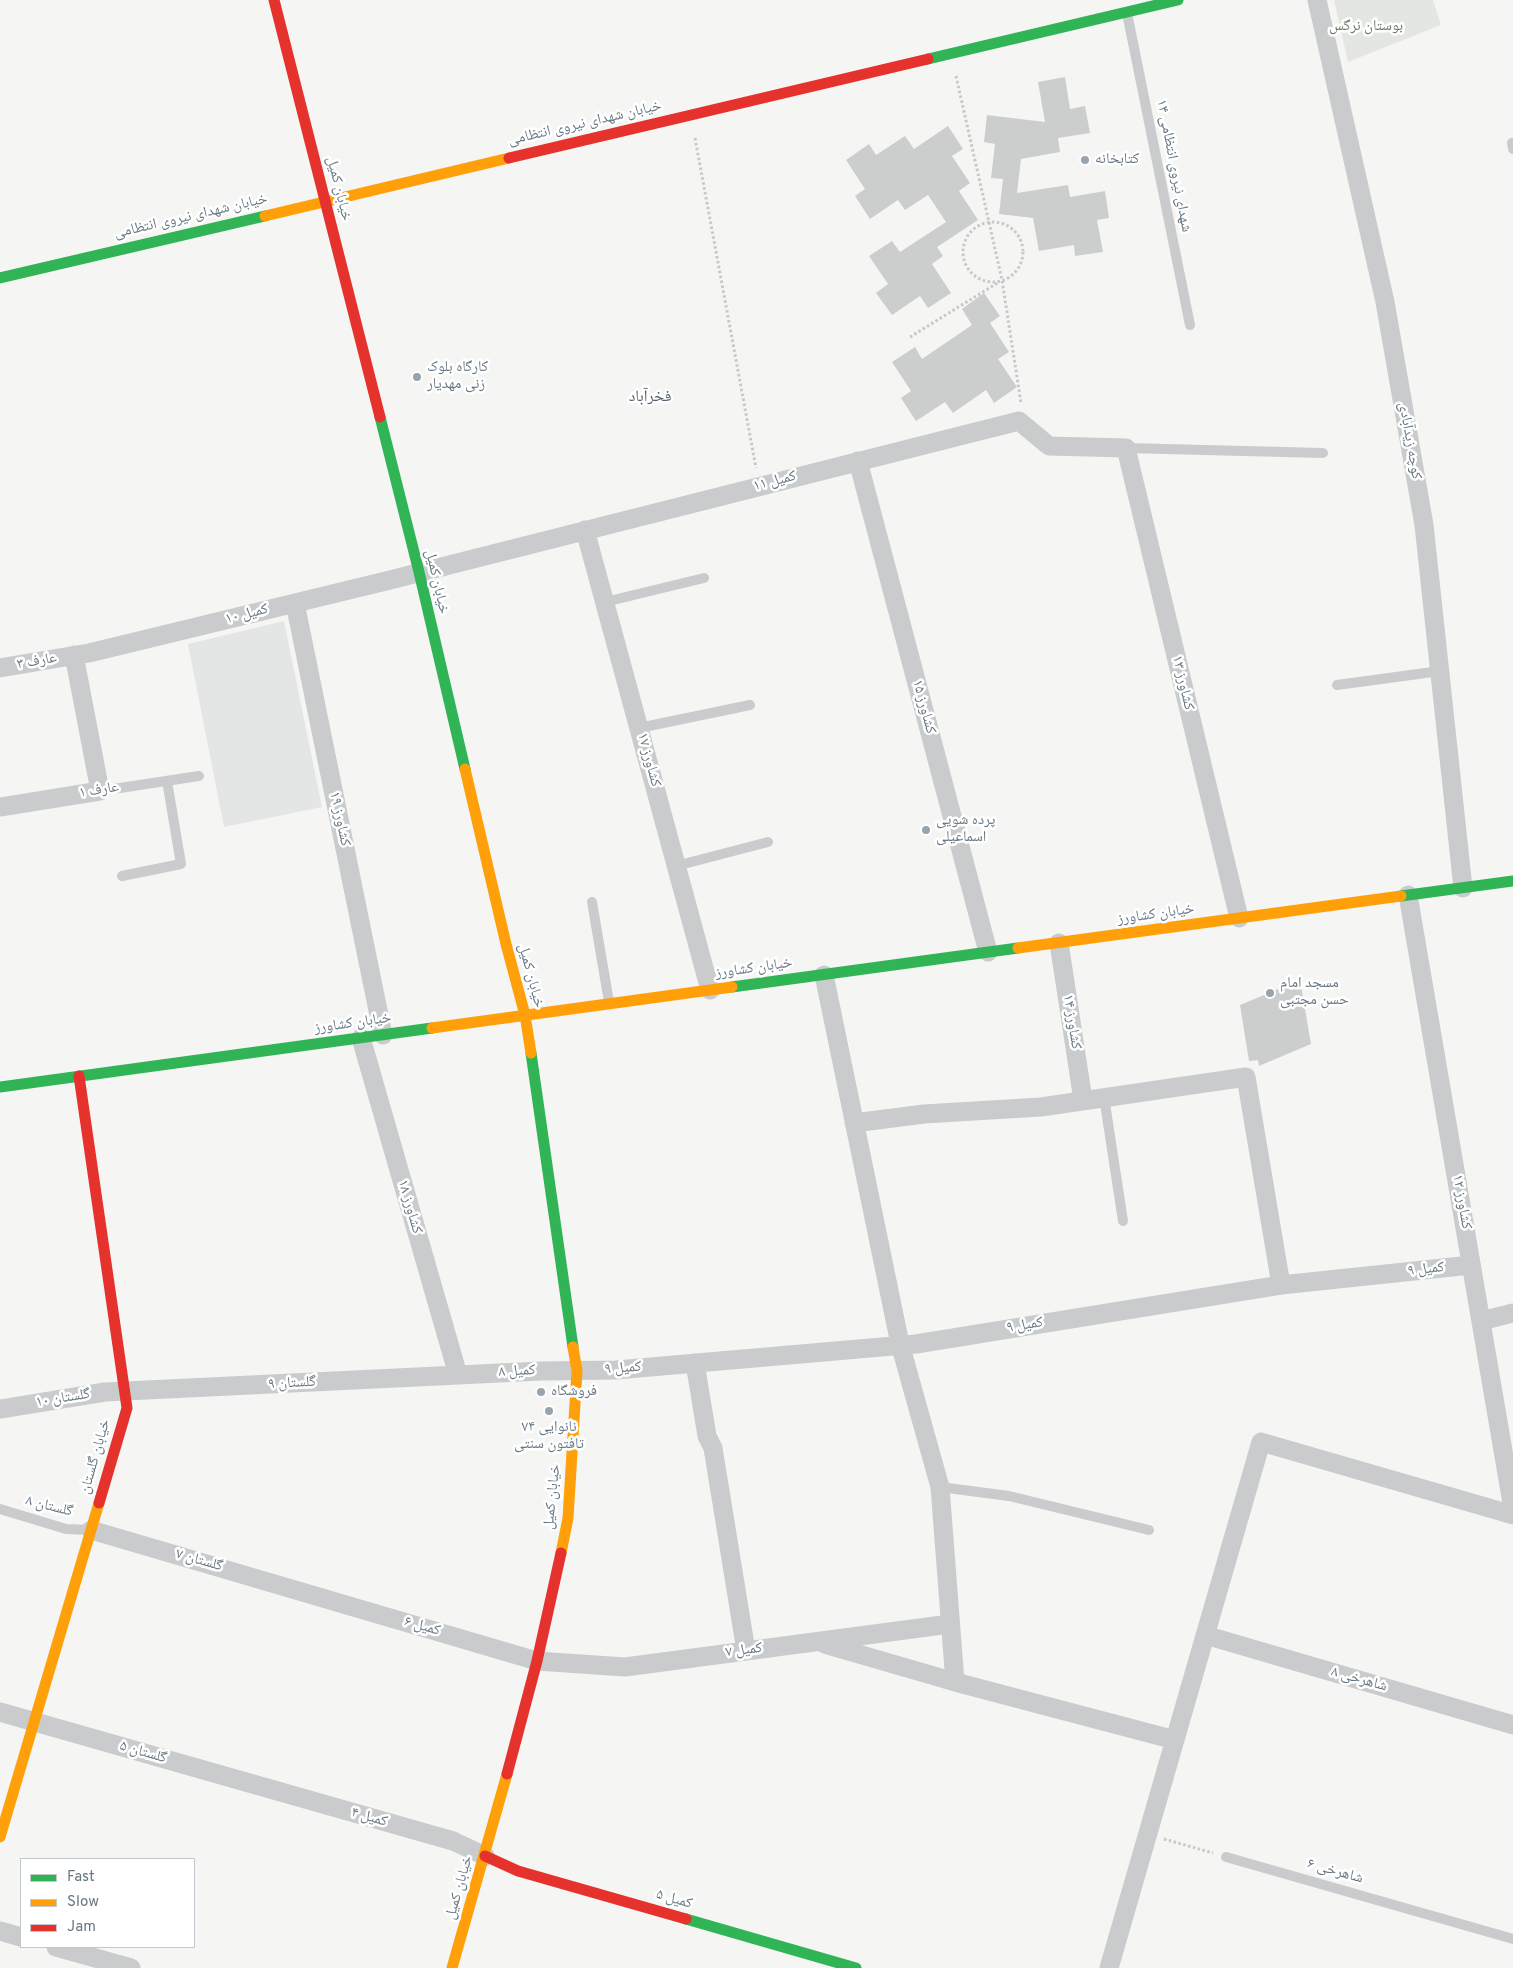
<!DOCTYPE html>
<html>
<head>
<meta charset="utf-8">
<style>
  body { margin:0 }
  #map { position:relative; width:1513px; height:1968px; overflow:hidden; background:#f5f5f4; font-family:Overpass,sans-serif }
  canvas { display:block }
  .legend { position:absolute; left:20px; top:1858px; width:175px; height:90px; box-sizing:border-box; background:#fff; border:1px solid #c2c9cd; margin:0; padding:6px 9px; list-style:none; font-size:15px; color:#667883 }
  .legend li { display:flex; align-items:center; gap:10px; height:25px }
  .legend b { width:25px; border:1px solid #c2c9cd }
</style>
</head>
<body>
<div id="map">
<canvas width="1513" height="1968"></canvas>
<ul class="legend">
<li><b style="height:6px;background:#30b455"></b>Fast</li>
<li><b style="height:6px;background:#ff9f0a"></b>Slow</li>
<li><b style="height:6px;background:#e5322d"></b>Jam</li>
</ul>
</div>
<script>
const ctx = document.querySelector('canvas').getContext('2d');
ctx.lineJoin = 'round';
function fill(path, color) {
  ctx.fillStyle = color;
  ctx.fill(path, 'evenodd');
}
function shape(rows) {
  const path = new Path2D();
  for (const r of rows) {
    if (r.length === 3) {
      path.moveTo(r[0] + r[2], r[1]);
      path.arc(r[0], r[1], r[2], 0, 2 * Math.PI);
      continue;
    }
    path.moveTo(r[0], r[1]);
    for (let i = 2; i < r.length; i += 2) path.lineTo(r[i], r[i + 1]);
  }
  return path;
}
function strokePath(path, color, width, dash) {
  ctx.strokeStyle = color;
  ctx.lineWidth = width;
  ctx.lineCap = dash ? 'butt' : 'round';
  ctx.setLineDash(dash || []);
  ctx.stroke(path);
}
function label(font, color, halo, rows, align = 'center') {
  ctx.font = font + ' Overpass,"Noto Naskh Arabic",sans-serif';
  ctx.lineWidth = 5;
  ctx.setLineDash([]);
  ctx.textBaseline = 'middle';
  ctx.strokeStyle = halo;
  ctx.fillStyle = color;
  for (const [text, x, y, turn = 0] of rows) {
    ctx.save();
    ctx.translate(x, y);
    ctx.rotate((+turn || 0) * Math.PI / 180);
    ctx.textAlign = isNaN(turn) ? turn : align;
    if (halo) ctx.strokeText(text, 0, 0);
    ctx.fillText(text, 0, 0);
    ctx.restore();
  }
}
fill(shape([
  [284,621,322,807,224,827,188,644]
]), '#e4e5e5');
fill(shape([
  [1334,0,1433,0,1441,25,1348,62]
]), '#e4e7e1');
fill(shape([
  [1065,77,1070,109,1085,106,1090,133,1058,138,1060,152,1021,159,1017,193,1068,185,1070,197,1105,191,1109,218,1097,220,1103,252,1075,256,1074,245,1039,251,1033,218,999,214,1003,179,991,178,995,144,984,142,987,115,1045,122,1038,82],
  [948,126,963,149,952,156,970,183,959,191,978,220,937,247,943,256,932,264,951,293,928,308,920,296,892,315,876,293,888,284,869,256,892,241,900,252,946,222,928,195,905,210,898,200,870,219,855,196,865,189,846,160,869,144,876,155,905,136,914,149],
  [984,293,1000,316,990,323,1009,352,998,359,1017,387,994,403,986,390,953,413,945,402,916,421,901,398,911,391,892,362,915,347,922,359,972,325,962,309],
  [1300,980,1311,1044,1259,1066,1258,1060,1249,1061,1240,1005]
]), '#cccece');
strokePath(shape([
  [956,76,1002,280,1021,403],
  [695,138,756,468],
  [993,252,30],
  [910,337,999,282],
  [1164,1839,1213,1853]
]), '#c7c8c9', 3, [2.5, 2.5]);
strokePath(shape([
  [1127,13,1190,325],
  [1512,143,1513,149],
  [1126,448,1323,453],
  [605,602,704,578],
  [1337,685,1440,671],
  [639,728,750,705],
  [100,791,199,776],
  [676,866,768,842],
  [122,876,181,864,167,781],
  [592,902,609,1002],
  [1104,1097,1123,1221],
  [940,1487,1009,1496,1149,1530],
  [0,1509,66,1529,90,1530],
  [1226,1857,1513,1939]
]), '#cacbcc', 10);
strokePath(shape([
  [1317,0,1385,302,1424,525,1463,888],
  [858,461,988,952],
  [585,530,710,990],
  [295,603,383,1035],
  [0,668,89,653,386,581,1019,421,1049,446,1126,448,1239,918],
  [0,807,100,791,74,655],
  [1408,895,1513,1509],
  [1059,943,1083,1100],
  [824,975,900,1344,940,1487,955,1682],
  [361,1038,458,1375],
  [854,1123,924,1114,1041,1107,1246,1077,1281,1285],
  [1481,1321,1513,1313],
  [695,1363,707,1436,713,1448,746,1651],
  [0,1409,105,1392,541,1371,616,1370,916,1344,1281,1285,1471,1265],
  [91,1530,537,1661,625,1667,950,1624],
  [1205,1635,1513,1725],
  [824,1644,955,1682,1175,1740],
  [0,1712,453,1841,485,1856],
  [0,1931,21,1937],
  [56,1947,131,1968],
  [1109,1968,1261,1442,1513,1515]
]), '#cacbcc', 19);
strokePath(shape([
  [928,59,1178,0],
  [0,278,265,216],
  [380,417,419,572,465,769],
  [1401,896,1513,881],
  [732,987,1018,948],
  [531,1053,573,1347],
  [0,1087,432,1028],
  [686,1919,856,1968]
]), '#30b455', 11);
strokePath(shape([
  [265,216,509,158],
  [465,769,506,944,525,1015,531,1053],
  [1018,948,1401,896],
  [432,1028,732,987],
  [561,1553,568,1518,577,1371,573,1347],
  [0,1837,99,1503],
  [452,1968,507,1774]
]), '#ff9f0a', 11);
strokePath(shape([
  [274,0,380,417],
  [509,158,928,59],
  [79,1076,127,1408,99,1503],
  [507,1774,537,1661,561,1553],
  [485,1856,518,1871,686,1919]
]), '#e5322d', 11);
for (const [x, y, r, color] of [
  [1085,160,5,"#98a4ab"],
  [417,377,5,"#98a4ab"],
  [926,830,5,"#98a4ab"],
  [1270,993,5,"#98a4ab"],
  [541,1392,5,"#98a4ab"],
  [549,1411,5,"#98a4ab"]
]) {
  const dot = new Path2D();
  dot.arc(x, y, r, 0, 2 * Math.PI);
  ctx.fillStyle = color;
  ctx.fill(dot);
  strokePath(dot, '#fff', 2);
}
label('15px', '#6b7b65', '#fff', [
  ["بوستان نرگس",1366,27]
]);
label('15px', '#667883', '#fff', [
  ["خیابان شهدای نیروی انتظامی",585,124,-13],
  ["شهدای نیروی انتظامی ۱۴",1173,166,79],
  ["خیابان کمیل",338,189,76],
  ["خیابان شهدای نیروی انتظامی",191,217,-13],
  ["کوچه زیدآبادی",1409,441,80],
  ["کمیل ۱۱",775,482,-14],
  ["خیابان کمیل",436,582,77],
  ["کمیل ۱۰",247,615,-14],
  ["عارف ۳",37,662,-10],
  ["کشاورز ۱۳",1182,683,77],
  ["کشاورز ۱۵",923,707,75],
  ["کشاورز ۱۷",648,760,75],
  ["عارف ۱",99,791,-9],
  ["کشاورز ۱۹",339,819,78],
  ["خیابان کشاورز",1156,915,-8],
  ["خیابان کشاورز",754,969,-8],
  ["خیابان کمیل",530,976,75],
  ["کشاورز ۱۴",1071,1022,81],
  ["خیابان کشاورز",353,1024,-8],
  ["کشاورز ۱۲",1461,1202,80],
  ["کشاورز ۱۸",409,1207,74],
  ["کمیل ۹",1426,1270,-6],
  ["کمیل ۹",1025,1326,-9],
  ["کمیل ۹",623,1369,-4],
  ["کمیل ۸",517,1372,-3],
  ["گلستان ۹",292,1384,-3],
  ["گلستان ۱۰",63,1399,-9],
  ["خیابان گلستان",96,1457,-74],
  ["خیابان کمیل",553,1497,-84],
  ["گلستان ۸",49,1507,14],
  ["گلستان ۷",199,1561,16],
  ["کمیل ۶",422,1627,16],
  ["کمیل ۷",744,1651,-7],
  ["شاهرخی ۸",1359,1680,16],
  ["گلستان ۵",143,1753,16],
  ["کمیل ۴",369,1818,16],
  ["شاهرخی ۶",1335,1872,16],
  ["خیابان کمیل",460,1888,-74],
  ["کمیل ۵",674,1900,16]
]);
label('15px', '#667883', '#fff', [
  ["کتابخانه",1095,160],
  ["کارگاه بلوک",427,368],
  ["زنی مهدیار",427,385],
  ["پرده شویی",936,821],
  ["اسماعیلی",936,838],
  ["مسجد امام",1280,984],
  ["حسن مجتبی",1280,1001],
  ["فروشگاه",551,1392],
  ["نانوایی ۷۴",549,1428,"center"],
  ["تافتون سنتی",549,1445,"center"]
], 'left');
label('16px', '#546169', '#fff', [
  ["فخرآباد",650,398]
]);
</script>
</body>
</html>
